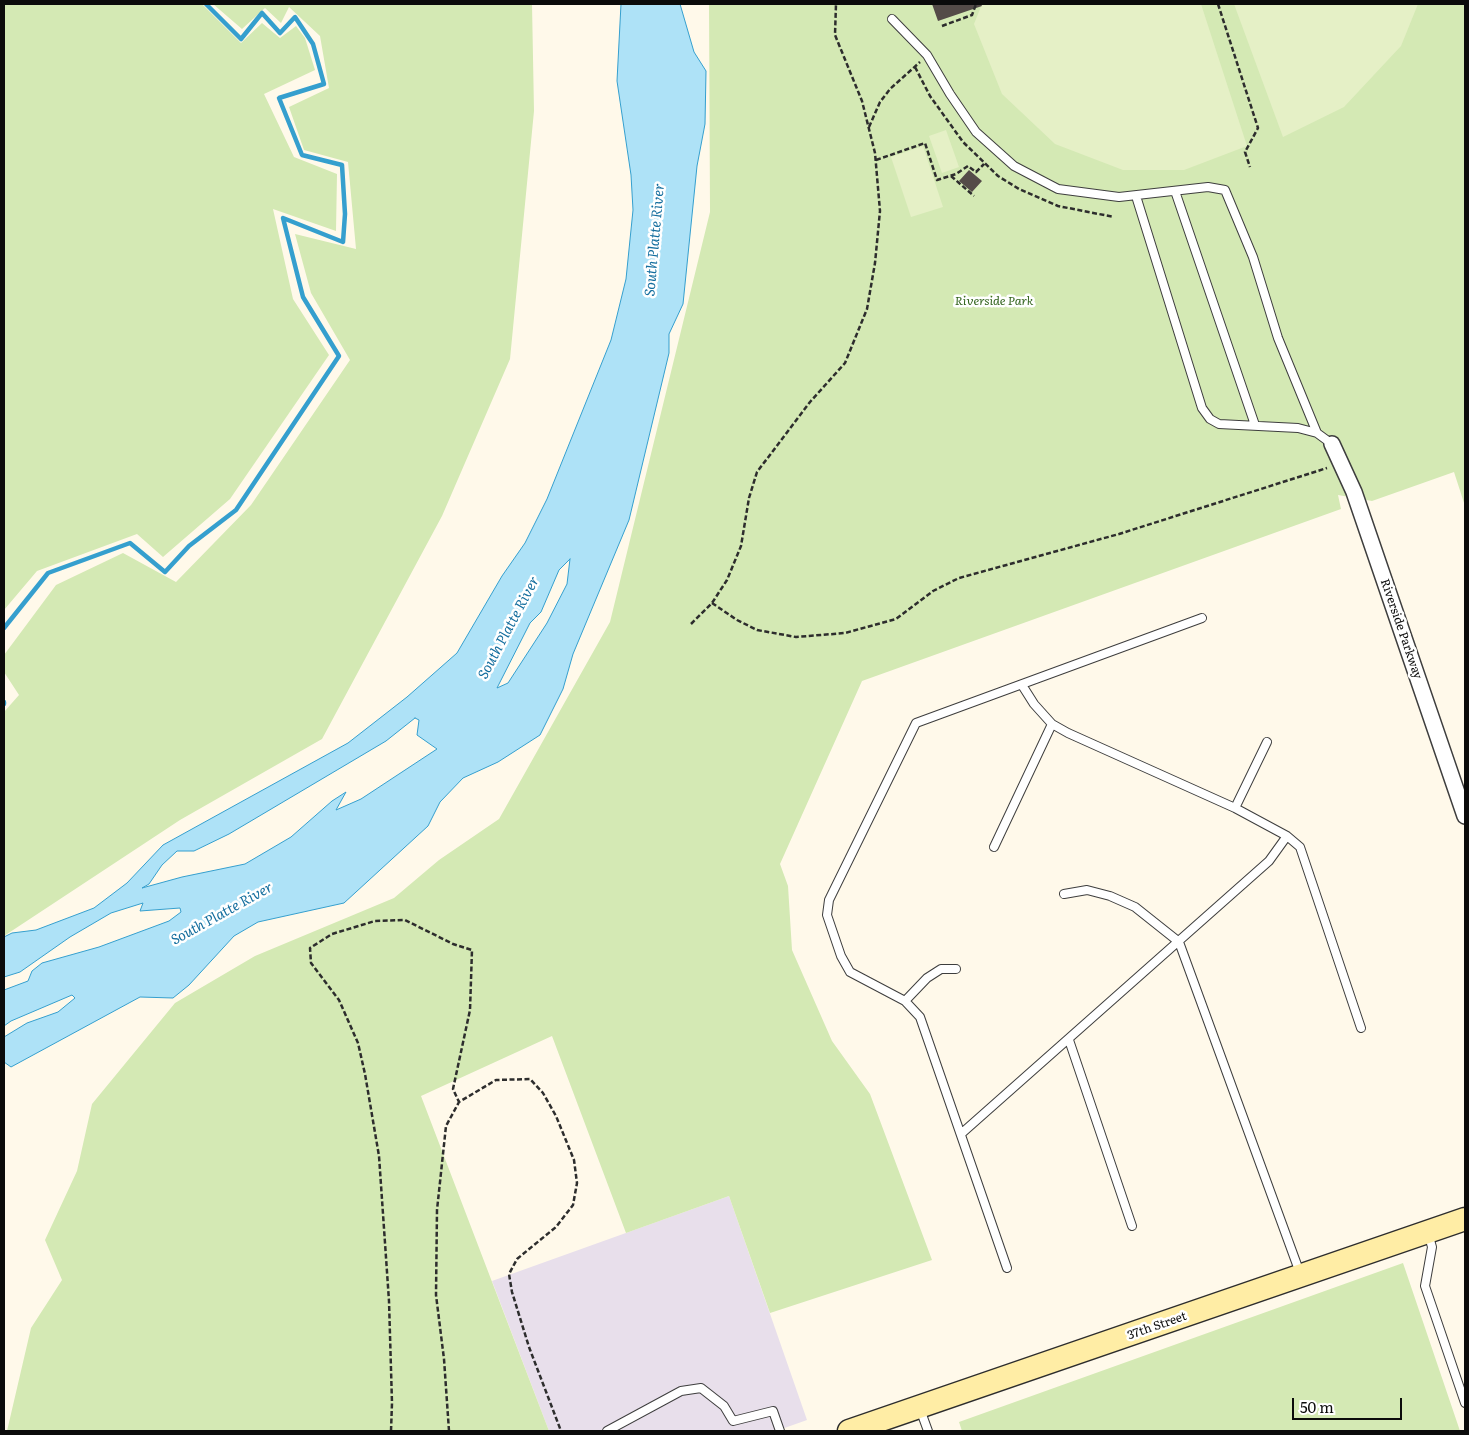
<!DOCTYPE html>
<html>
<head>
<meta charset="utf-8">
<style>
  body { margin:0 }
  #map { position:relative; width:1469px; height:1435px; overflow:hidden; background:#fff9ea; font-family:Literata,serif }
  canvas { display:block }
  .frame { position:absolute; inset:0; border:5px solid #0b0b0b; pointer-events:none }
  .scale { position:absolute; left:1292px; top:1398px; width:110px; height:22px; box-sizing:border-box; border:2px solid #0b0b0b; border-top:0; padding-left:6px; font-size:15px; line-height:18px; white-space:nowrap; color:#0b0b0b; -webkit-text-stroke:4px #fff; paint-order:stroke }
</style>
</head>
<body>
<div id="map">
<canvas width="1469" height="1435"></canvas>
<div class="frame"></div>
<div class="scale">50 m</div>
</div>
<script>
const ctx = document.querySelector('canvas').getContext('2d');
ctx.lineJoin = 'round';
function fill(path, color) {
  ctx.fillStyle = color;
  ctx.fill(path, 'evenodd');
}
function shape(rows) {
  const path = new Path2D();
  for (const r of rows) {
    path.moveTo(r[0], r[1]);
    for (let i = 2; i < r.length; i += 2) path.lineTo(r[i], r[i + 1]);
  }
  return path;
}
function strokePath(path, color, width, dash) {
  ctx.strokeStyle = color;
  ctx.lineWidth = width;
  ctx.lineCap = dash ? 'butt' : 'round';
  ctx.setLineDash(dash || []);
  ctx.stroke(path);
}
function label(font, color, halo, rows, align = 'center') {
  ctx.font = font + ' Literata,serif';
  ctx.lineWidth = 5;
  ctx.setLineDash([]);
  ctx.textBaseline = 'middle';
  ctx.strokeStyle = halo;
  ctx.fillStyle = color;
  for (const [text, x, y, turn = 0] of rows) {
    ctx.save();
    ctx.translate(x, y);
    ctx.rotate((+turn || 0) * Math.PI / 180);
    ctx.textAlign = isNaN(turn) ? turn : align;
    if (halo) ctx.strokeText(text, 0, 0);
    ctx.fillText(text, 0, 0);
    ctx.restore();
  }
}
fill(shape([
  [729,1196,807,1420,776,1431,549,1431,492,1281]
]), '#e8dfeb');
fill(shape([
  [4,4,202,4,241,43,262,23,280,38,296,26,305,38,315,70,264,94,294,157,337,174,336,231,273,209,293,299,329,355,230,499,163,557,137,534,37,571,4,610],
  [213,4,532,4,534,111,510,359,442,516,322,739,180,820,4,936,4,712,19,695,4,672,4,655,56,585,123,553,176,582,251,505,350,360,311,293,295,234,356,249,348,162,304,150,289,107,329,88,320,36,289,7,281,23,265,8,242,29],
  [709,4,1465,4,1465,506,1454,472,1372,501,1338,495,1341,509,862,681,780,864,788,886,792,950,832,1041,870,1094,932,1260,770,1313,729,1196,626,1233,552,1036,421,1096,549,1431,7,1431,31,1328,62,1280,45,1240,77,1171,92,1104,175,1003,255,956,394,898,439,860,499,819,610,622,710,212],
  [1403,1263,1460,1431,962,1431,959,1422]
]), '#d4e9b4');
fill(shape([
  [982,4,1201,4,1247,146,1184,170,1123,170,1055,144,1002,94,974,24],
  [1234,4,1418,4,1401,46,1344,107,1283,137],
  [946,130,959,167,942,173,929,136],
  [923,146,943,207,911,217,891,157]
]), '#e5f0c6');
const water = shape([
  [621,4,680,4,694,52,706,71,705,124,697,166,683,304,669,334,669,353,629,520,573,654,563,689,540,735,498,762,463,778,440,802,428,826,344,903,258,922,234,936,189,985,173,998,140,997,11,1067,4,1062,4,1037,27,1023,58,1012,75,998,72,995,11,1021,4,1026,4,990,28,981,32,971,42,963,99,947,169,921,181,912,180,908,140,911,143,903,111,913,70,937,20,972,4,977,4,937,12,933,36,930,94,908,127,883,163,845,348,743,407,697,457,653,502,576,525,543,547,499,611,340,626,279,633,210,631,175,617,81,621,4],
  [570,559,567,584,547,623,508,683,497,688,530,623,541,612,559,570,570,559],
  [415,718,419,720,417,735,437,749,361,799,336,810,346,792,332,801,291,837,245,864,182,877,142,888,149,884,162,865,177,851,194,851,229,834,386,741,415,718]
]);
fill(water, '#aee2f7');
strokePath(water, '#359fce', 1);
strokePath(shape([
  [4,628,48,573,130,543,165,572,189,546,236,510,339,356,303,297,283,218,343,242,345,214,342,165,302,155,279,98,324,84,313,44,295,17,280,33,262,13,241,39,206,4],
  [4,702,4,704]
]), '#359fce', 4.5);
fill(shape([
  [932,4,981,4,982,6,938,21],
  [969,170,982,181,972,192,959,181]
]), '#544b48');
const lane = shape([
  [892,19,927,55,950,94,976,132,1014,166,1058,189,1119,197,1208,187,1225,190,1253,257,1278,338,1317,433,1332,444],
  [1175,191,1255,425],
  [1136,196,1202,408,1210,419,1219,424,1298,428,1317,433],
  [1022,685,1034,704,1052,724,1068,733,1235,808,1287,836,1300,847,1361,1028],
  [1235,808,1267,742],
  [994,847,1052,724],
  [1064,894,1087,890,1110,896,1135,907,1179,942,1300,1273],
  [905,1001,927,978,941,969,956,969],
  [1069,1040,1132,1226],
  [962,1133,1269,861,1287,836],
  [1428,1233,1432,1247,1425,1286,1465,1403],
  [1007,1268,920,1017,905,1001,850,972,841,956,827,915,829,900,916,723,1202,618],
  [920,1409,928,1431],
  [607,1431,681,1391,701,1388,724,1406,733,1421,773,1411,780,1431]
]);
const street = shape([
  [1332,444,1354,492,1465,816]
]);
const secondary = shape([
  [849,1431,1465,1219]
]);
strokePath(lane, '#3e3e3e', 10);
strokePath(street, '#3e3e3e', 18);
strokePath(secondary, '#2d2d2d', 25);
strokePath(shape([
  [1218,4,1258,128,1245,152,1250,167],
  [942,26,972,15,976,4],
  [915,67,930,96,963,142,998,176,1019,189,1058,206,1114,217],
  [869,127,880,102,890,89,920,62],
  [876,160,925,143,937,180,956,174,968,166,976,172,984,164],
  [951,176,974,196],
  [712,603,737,620,757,630,796,637,845,633,896,619,933,591,959,578,1119,534,1327,468],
  [691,624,712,603,727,580,741,546,749,498,757,472,810,402,845,363,867,309,875,263,880,211,875,153,862,101,835,35,836,4],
  [391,1431,392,1403,389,1301,379,1156,365,1074,358,1043,339,1000,311,963,310,948,332,934,375,921,405,920,453,944,472,950,470,1010,453,1089,459,1102],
  [449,1431,444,1359,436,1295,437,1210,446,1126,459,1102,496,1080,530,1079,543,1093,556,1116,574,1160,577,1183,573,1205,556,1227,517,1259,509,1274,512,1292,529,1347,561,1431]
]), '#2d2d2d', 2.5, [5, 2.5]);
strokePath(lane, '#fff', 8);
strokePath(street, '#fff', 15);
strokePath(secondary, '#ffeda5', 22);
label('italic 12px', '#31631c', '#fff', [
  ["Riverside Park",994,301]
]);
label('12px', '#0b0b0b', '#fff', [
  ["Riverside Parkway",1401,629,71],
  ["37th Street",1157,1326,-19]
]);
label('italic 14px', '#146e9e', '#fff', [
  ["South Platte River",655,240,-85],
  ["South Platte River",509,628,-62],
  ["South Platte River",222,914,-29]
]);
</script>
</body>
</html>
